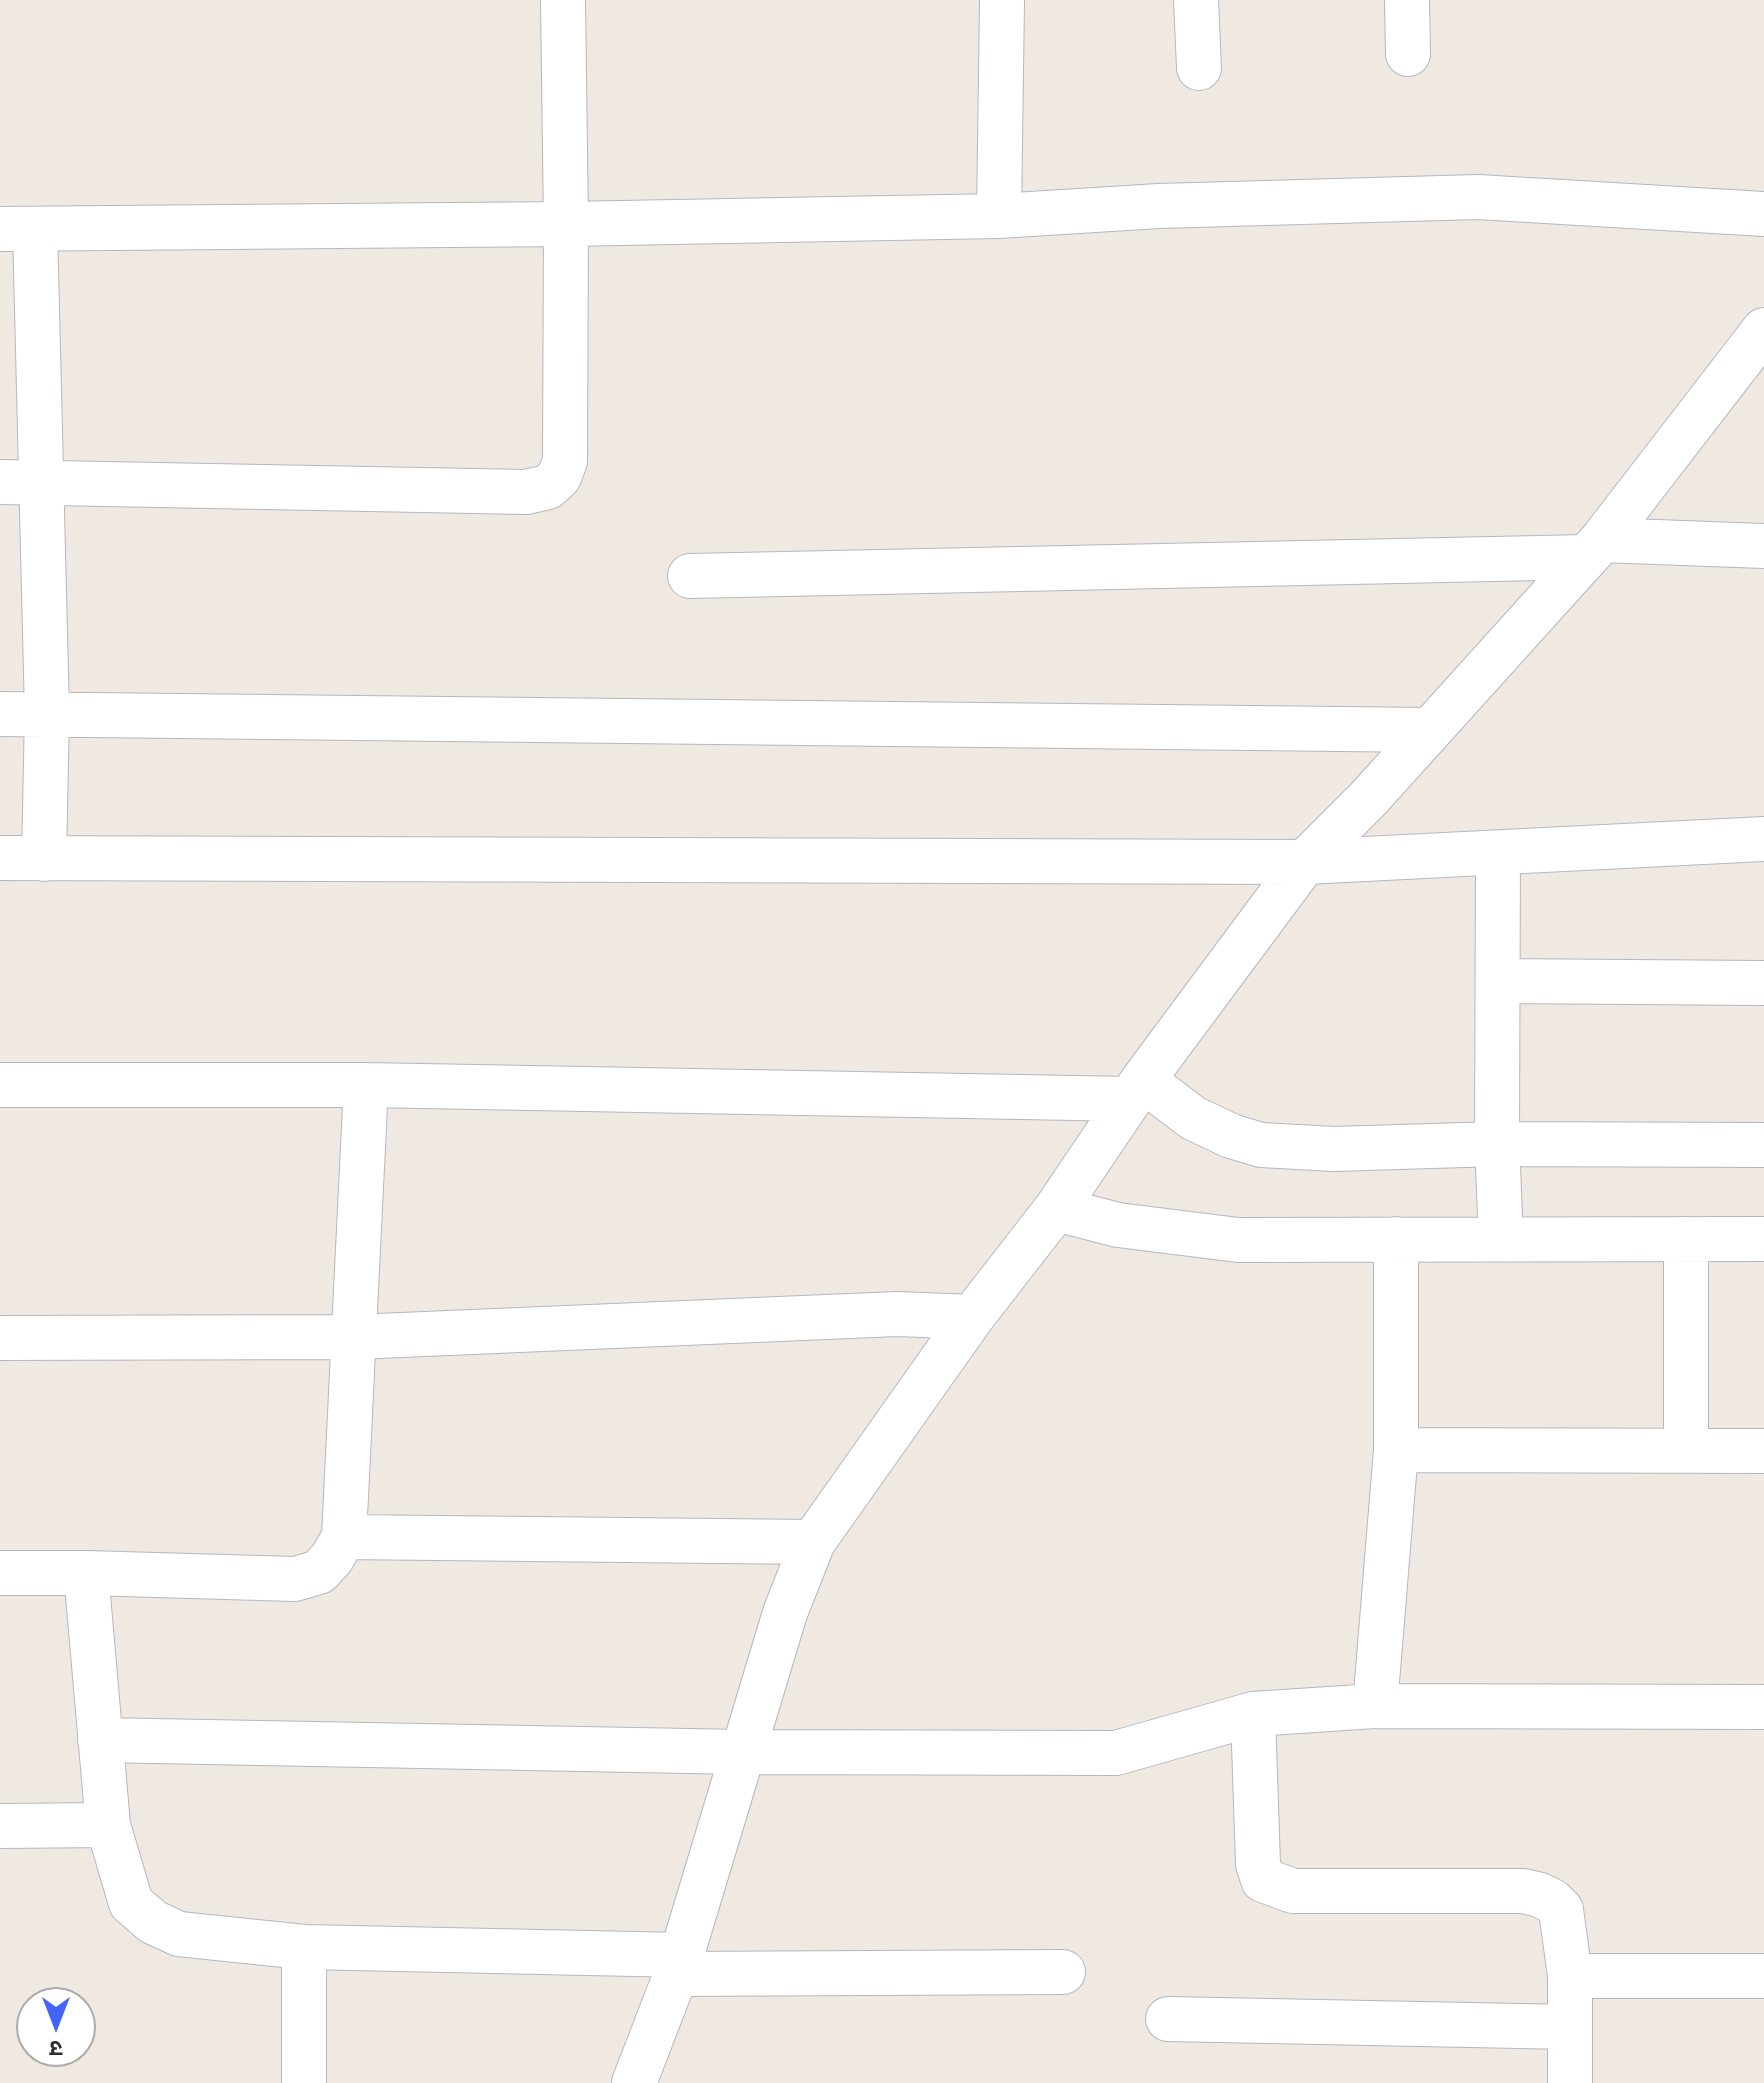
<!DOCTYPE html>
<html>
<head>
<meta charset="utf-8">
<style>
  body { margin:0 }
  #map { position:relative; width:1764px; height:2083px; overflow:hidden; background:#efe9e1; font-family:"Golos Text","Noto Sans Devanagari",sans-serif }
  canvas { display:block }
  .north { position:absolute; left:16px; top:1987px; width:80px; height:80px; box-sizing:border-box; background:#fff; border:2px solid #ababab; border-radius:50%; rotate:180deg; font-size:22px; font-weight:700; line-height:32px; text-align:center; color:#2e2e2e }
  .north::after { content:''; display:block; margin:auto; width:28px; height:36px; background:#4264fb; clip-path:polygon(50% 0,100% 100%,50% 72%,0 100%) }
</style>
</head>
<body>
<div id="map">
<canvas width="1764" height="2083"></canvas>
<div class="north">उ</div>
</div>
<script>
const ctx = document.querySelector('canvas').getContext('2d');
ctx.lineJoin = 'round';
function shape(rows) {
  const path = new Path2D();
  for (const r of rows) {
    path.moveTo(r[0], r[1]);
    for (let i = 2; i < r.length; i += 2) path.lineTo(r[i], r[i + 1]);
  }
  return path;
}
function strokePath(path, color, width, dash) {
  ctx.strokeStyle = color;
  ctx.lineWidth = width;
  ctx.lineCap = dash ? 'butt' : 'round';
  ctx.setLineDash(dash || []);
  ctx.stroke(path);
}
const minor = shape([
  [1196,0,1199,68],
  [1407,0,1408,54],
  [999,216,1002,0],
  [0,229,566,224,999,216,1159,206,1478,197,1764,214],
  [35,229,47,713,44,859],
  [0,482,526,492,548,487,559,477,565,461,566,224,563,0],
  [1602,540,1764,546],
  [690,576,1587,557],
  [0,714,1430,730],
  [1498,853,1497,1144,1501,1239],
  [0,858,1305,862,1764,839],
  [1498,981,1764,983],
  [1143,1080,1193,1118,1231,1136,1261,1145,1334,1149,1497,1144,1764,1145],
  [0,1085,366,1085,1130,1099],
  [366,1085,344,1537,813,1542],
  [1056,1209,1118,1225,1238,1240,1764,1239],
  [1686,1239,1686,1451],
  [0,1338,354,1337,897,1314,972,1317],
  [1396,1450,1764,1451],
  [0,1573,86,1573,295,1579,319,1572,332,1558,344,1537],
  [86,1573,108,1825,131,1903,153,1922,179,1934,304,1947,682,1955],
  [1375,1706,1396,1450,1396,1239],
  [1253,1714,1258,1864,1263,1880,1293,1891,1523,1891,1540,1895,1552,1901,1561,1910,1570,1976,1570,2083],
  [100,1740,742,1752,1116,1753,1253,1714,1375,1706,1764,1707],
  [0,1826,108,1825],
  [304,1947,304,2083],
  [676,1974,1063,1972],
  [1570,1976,1764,1976],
  [1168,2019,1570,2027],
  [634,2083,676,1974,785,1613,813,1542,972,1317,1056,1209,1143,1080,1305,862,1368,799,1602,540,1764,330]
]);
strokePath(minor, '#b4b7c1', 46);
strokePath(minor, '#fff', 44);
</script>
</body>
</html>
